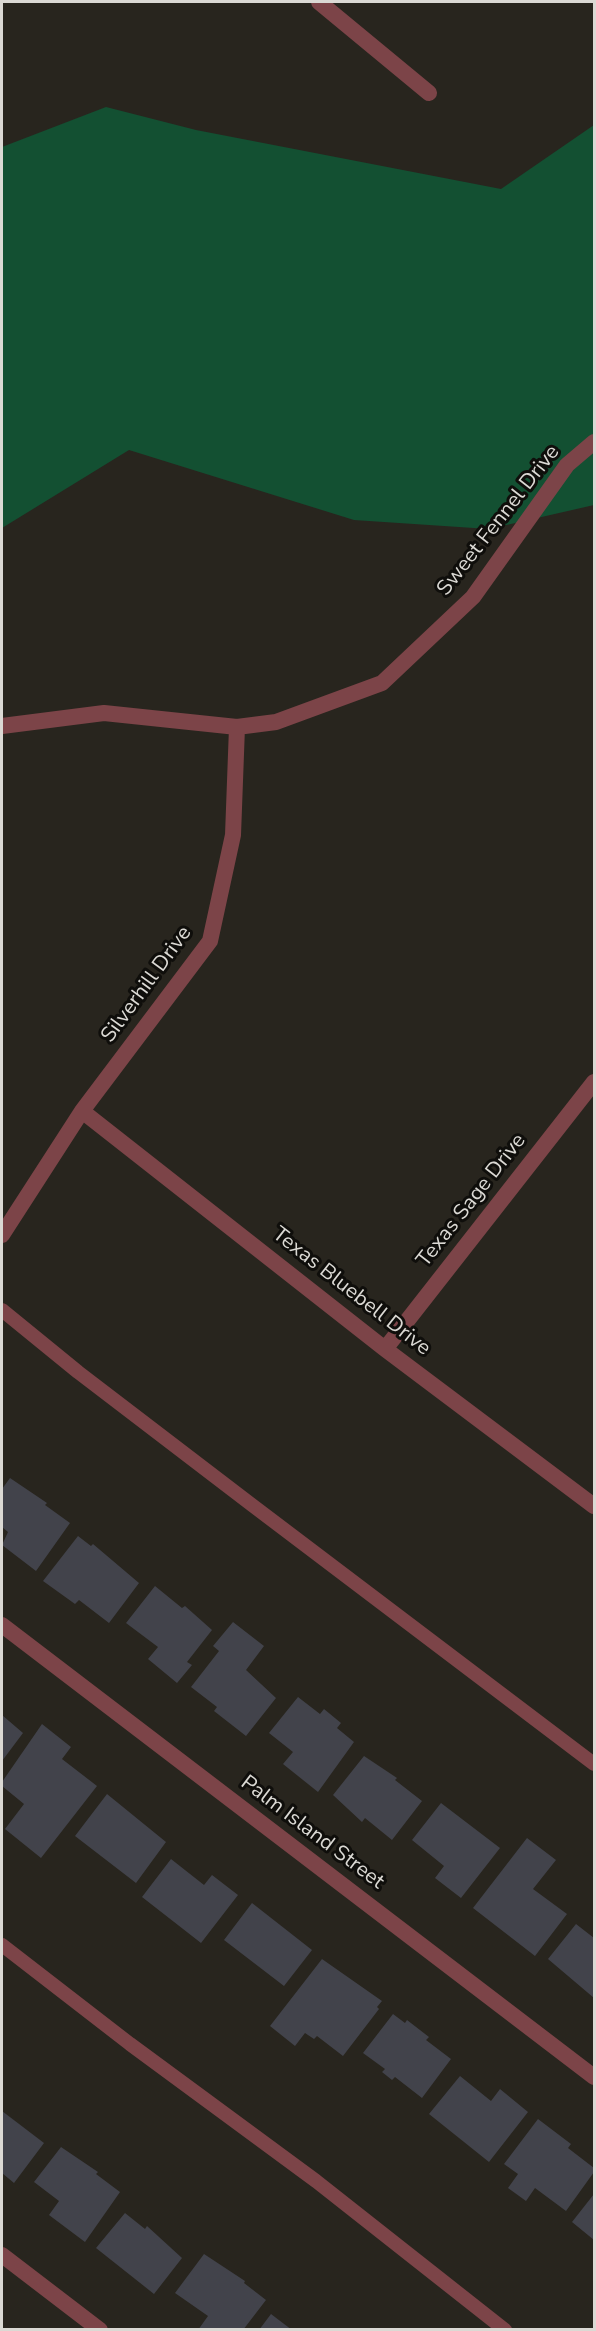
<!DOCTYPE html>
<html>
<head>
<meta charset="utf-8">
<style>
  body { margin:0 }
  #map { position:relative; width:596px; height:2331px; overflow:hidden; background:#28251e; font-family:"Nunito Sans",sans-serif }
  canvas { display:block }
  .frame { position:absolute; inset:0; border:3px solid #dbd9d4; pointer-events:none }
</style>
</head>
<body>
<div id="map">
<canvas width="596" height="2331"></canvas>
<div class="frame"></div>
</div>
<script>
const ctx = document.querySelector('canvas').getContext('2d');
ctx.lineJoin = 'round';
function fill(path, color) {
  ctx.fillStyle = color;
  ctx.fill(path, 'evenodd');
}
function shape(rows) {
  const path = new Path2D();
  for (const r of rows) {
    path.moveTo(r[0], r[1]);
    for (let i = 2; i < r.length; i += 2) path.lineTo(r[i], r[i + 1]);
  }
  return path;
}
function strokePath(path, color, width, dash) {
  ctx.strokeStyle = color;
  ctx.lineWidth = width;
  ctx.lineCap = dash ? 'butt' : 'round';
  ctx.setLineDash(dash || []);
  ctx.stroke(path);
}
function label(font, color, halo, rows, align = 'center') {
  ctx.font = font + ' "Nunito Sans",sans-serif';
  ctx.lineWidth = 6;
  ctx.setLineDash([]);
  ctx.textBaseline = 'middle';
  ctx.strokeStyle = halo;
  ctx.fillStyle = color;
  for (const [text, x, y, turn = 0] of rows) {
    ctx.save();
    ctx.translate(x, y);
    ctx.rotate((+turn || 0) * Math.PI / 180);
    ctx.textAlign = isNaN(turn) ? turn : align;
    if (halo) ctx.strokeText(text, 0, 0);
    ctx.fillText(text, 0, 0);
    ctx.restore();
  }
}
fill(shape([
  [106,107,196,130,501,189,594,125,594,505,489,529,354,520,129,450,2,528,2,147]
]), '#135032');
fill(shape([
  [10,1478,47,1503,45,1505,70,1523,36,1571,2,1545,8,1532,2,1527,2,1489],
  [78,1536,91,1546,93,1544,139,1583,109,1623,79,1600,75,1604,43,1581],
  [155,1586,182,1608,185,1606,212,1630,187,1662,192,1665,177,1683,148,1659,158,1647,126,1623],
  [233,1622,264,1646,246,1670,276,1698,246,1736,214,1711,217,1707,191,1687,219,1651,213,1646],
  [298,1697,320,1714,324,1709,341,1723,337,1728,354,1742,318,1792,283,1764,293,1752,269,1733],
  [2,1715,23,1733,2,1761],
  [42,1724,71,1747,62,1759,97,1786,41,1858,5,1829,24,1804,2,1786,2,1782],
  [364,1756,397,1778,395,1780,422,1801,392,1840,365,1818,362,1822,333,1795],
  [107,1794,166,1842,136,1883,75,1836],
  [441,1803,500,1848,461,1898,435,1878,444,1866,412,1840],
  [527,1838,556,1860,533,1889,567,1914,535,1956,473,1908],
  [171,1859,204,1885,212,1875,238,1895,201,1943,142,1897],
  [252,1903,312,1950,284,1986,224,1940],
  [576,1924,594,1938,594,1998,548,1959],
  [322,1959,382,2001,377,2007,379,2009,343,2056,317,2036,314,2039,305,2033,295,2046,270,2026],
  [393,2014,405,2023,407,2020,429,2037,426,2040,451,2059,422,2098,395,2077,392,2080,382,2072,385,2069,363,2053],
  [460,2076,491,2101,500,2089,528,2112,489,2162,429,2114],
  [2,2111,44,2143,14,2183,2,2173],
  [538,2119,571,2144,568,2148,594,2168,594,2172,566,2211,535,2188,526,2201,508,2188,518,2174,504,2164],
  [61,2147,98,2172,96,2174,120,2192,85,2242,49,2215,59,2201,34,2182],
  [594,2194,594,2240,572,2222],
  [125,2213,145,2229,147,2226,182,2258,154,2294,96,2248],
  [204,2254,245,2281,244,2283,266,2300,243,2330,198,2330,208,2316,175,2293],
  [271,2314,292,2330,259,2330]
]), '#42434b');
strokePath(shape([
  [2,1310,78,1372,252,1505,594,1764],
  [2,1945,130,2044,316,2181,505,2330]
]), '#7c4448', 14);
strokePath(shape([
  [319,2,429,93],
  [2,726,104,713,237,727,276,722,382,683,473,597,567,465,594,442],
  [82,1111,385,1349,594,1506],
  [2,1235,82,1111,210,941,233,835,237,727],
  [385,1349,594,1082],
  [2,1625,594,2077],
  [2,2255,100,2330]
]), '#7c4448', 16);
label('21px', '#dbd9d4', '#0f0e0b', [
  ["Sweet Fennel Drive",499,521,-52],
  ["Silverhill Drive",147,985,-54],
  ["Texas Sage Drive",472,1201,-52],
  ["Texas Bluebell Drive",351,1292,38],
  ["Palm Island Street",312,1833,37]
]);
</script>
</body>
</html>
